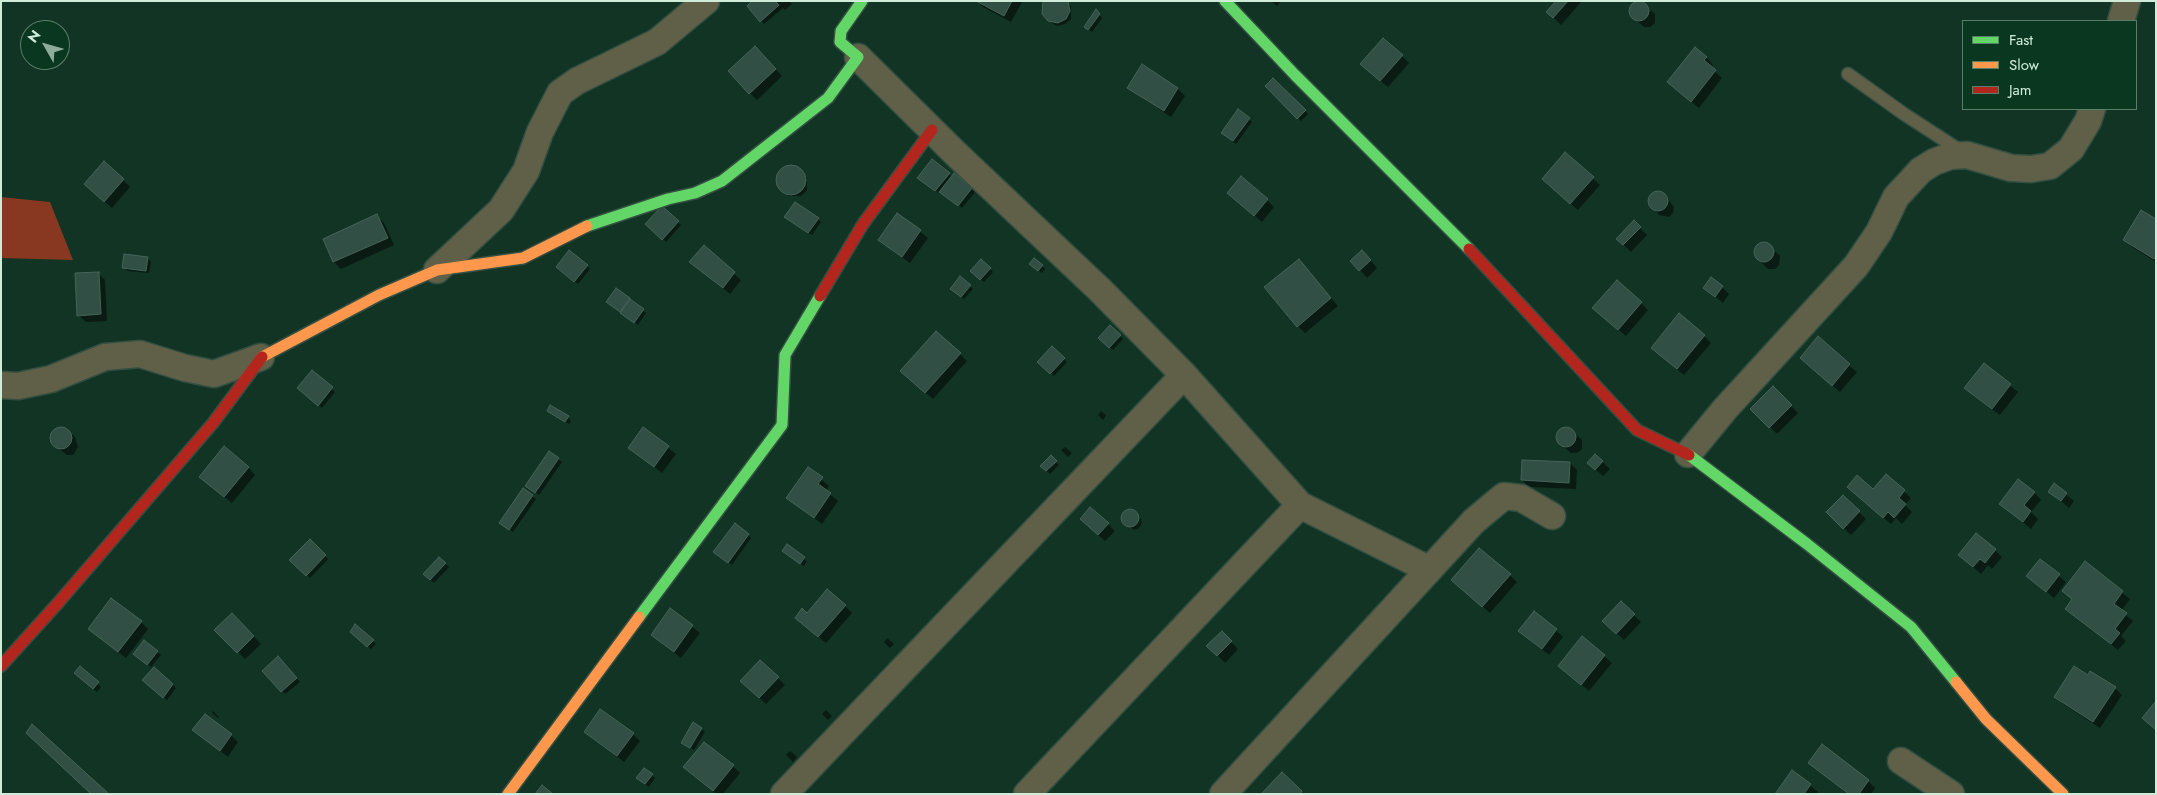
<!DOCTYPE html>
<html>
<head>
<meta charset="utf-8">
<style>
  body { margin:0 }
  #map { position:relative; width:2157px; height:795px; overflow:hidden; background:#123424; font-family:Jost,sans-serif }
  canvas { display:block }
  .frame { position:absolute; inset:0; border:2px solid #cfecd8; pointer-events:none }
  .legend { position:absolute; left:1962px; top:20px; width:175px; height:90px; box-sizing:border-box; background:#0a371f; border:1px solid #597f69; margin:0; padding:6px 9px; list-style:none; font-size:15px; color:#cfecd8 }
  .legend li { display:flex; align-items:center; gap:10px; height:25px }
  .legend b { width:25px; border:1px solid #597f69 }
  .north { position:absolute; left:20px; top:20px; width:50px; height:50px; box-sizing:border-box; background:#0a371f; border:1px solid #597f69; border-radius:50%; rotate:308deg; font-size:14px; font-weight:700; line-height:20px; text-align:center; color:#cfecd8 }
  .north::after { content:''; display:block; margin:auto; width:18px; height:22px; background:#8dac99; clip-path:polygon(50% 0,100% 100%,50% 72%,0 100%) }
</style>
</head>
<body>
<div id="map">
<canvas width="2157" height="795"></canvas>
<div class="frame"></div>
<ul class="legend">
<li><b style="height:6px;background:#63d668"></b>Fast</li>
<li><b style="height:6px;background:#ff974d"></b>Slow</li>
<li><b style="height:6px;background:#b3261e"></b>Jam</li>
</ul>
<div class="north">N</div>
</div>
<script>
const ctx = document.querySelector('canvas').getContext('2d');
ctx.lineJoin = 'round';
function fill(path, color) {
  ctx.fillStyle = color;
  ctx.fill(path, 'evenodd');
}
function shape(rows) {
  const path = new Path2D();
  for (const r of rows) {
    if (r.length === 3) {
      path.moveTo(r[0] + r[2], r[1]);
      path.arc(r[0], r[1], r[2], 0, 2 * Math.PI);
      continue;
    }
    path.moveTo(r[0], r[1]);
    for (let i = 2; i < r.length; i += 2) path.lineTo(r[i], r[i + 1]);
  }
  return path;
}
function strokePath(path, color, width, dash) {
  ctx.strokeStyle = color;
  ctx.lineWidth = width;
  ctx.lineCap = dash ? 'butt' : 'round';
  ctx.setLineDash(dash || []);
  ctx.stroke(path);
}
fill(shape([
  [1,197,50,202,73,260,1,258]
]), '#883821');
fill(shape([
  [754,1,789,1,792,4,785,10,783,8,764,24,748,6],
  [977,1,1022,1,1022,2,1011,22,983,7],
  [1044,1,1066,1,1071,6,1071,19,1065,24,1057,26,1049,21,1043,14],
  [1271,1,1280,1,1280,2,1277,6],
  [1558,1,1582,1,1561,25,1548,12],
  [1635,2,1640,2,1655,14,1655,23,1650,27,1644,27,1631,16,1630,9],
  [1096,11,1102,18,1092,32,1086,27],
  [762,55,782,76,757,100,750,93],
  [1402,56,1409,63,1388,87,1369,71],
  [1706,57,1713,65,1711,68,1722,78,1699,108,1668,82],
  [1142,66,1178,89,1185,96,1171,117,1136,94,1129,87],
  [1273,79,1308,114,1301,121,1266,86],
  [1249,119,1252,122,1236,144,1226,136],
  [1566,154,1600,185,1578,210,1550,186],
  [787,168,797,168,807,178,807,190,801,196,789,196,779,185,780,173],
  [949,174,952,177,954,175,975,192,962,208,922,181],
  [123,180,130,187,112,208,92,191],
  [1656,191,1664,194,1674,207,1673,213,1669,217,1659,215,1649,202,1650,196],
  [1236,200,1267,200,1274,207,1262,222],
  [662,208,681,225,666,242,646,224],
  [898,214,928,238,910,263,879,240],
  [377,216,384,223,394,245,341,269,334,262,324,240],
  [818,219,821,222,812,235,789,220],
  [2156,221,2156,262,2132,247,2124,240],
  [1634,222,1647,235,1631,252,1618,239],
  [1765,243,1780,256,1779,265,1775,269,1768,269,1756,257,1755,251,1760,244],
  [704,247,741,280,730,294,691,262],
  [148,258,151,262,149,273,127,271,124,267],
  [1369,258,1377,268,1367,278,1352,261],
  [1299,260,1338,306,1305,333,1298,326],
  [587,266,590,269,578,284,560,270],
  [1042,266,1045,269,1042,273,1034,267],
  [990,269,993,272,984,282,975,275],
  [98,273,105,280,107,321,86,322,78,315],
  [970,286,973,289,964,299,955,292],
  [1722,287,1729,294,1723,303,1705,288],
  [616,290,646,313,638,325,611,305],
  [1641,303,1648,310,1626,336,1601,315],
  [1110,327,1123,339,1113,350,1100,338],
  [1704,336,1711,343,1684,375,1653,348],
  [1818,338,1857,372,1840,392,1808,365],
  [1052,347,1067,362,1054,376,1039,362],
  [960,354,967,361,933,399,908,378],
  [1984,364,2018,392,2000,415,1973,395],
  [313,372,335,392,322,408,302,392],
  [1773,388,1798,413,1777,434,1752,409],
  [548,411,568,417,571,421,569,424],
  [1101,411,1106,415,1103,420,1098,415],
  [61,428,67,430,75,437,78,447,73,455,67,455,53,444,51,434,55,429],
  [643,429,676,454,662,473,629,447],
  [1562,429,1570,429,1582,440,1582,449,1577,453,1571,453,1558,442,1557,436],
  [1065,447,1072,453,1068,457,1061,450],
  [1595,455,1610,469,1603,476,1588,463],
  [1051,457,1059,465,1050,474,1042,466],
  [558,459,562,462,539,495,530,489],
  [1570,463,1577,470,1576,489,1529,487,1522,480],
  [248,467,255,475,232,503,208,484],
  [809,469,829,486,826,491,838,501,822,524,788,498],
  [1886,476,1911,498,1905,505,1912,512,1902,524,1896,518,1891,524,1856,494,1873,491],
  [2054,485,2074,501,2069,508,2049,491],
  [523,490,536,499,513,532,504,526],
  [2034,492,2041,500,2031,512,2038,519,2031,529,2001,504],
  [1843,496,1866,519,1851,535,1827,512],
  [1131,511,1140,517,1142,523,1139,528,1134,530,1125,523,1123,518,1125,512],
  [1108,524,1115,531,1105,541,1088,526],
  [748,535,751,538,732,565,718,555],
  [310,541,328,559,310,578,291,560],
  [787,546,807,561,804,566,787,554],
  [1995,550,2002,557,1992,569,1988,565,1981,574,1960,555],
  [439,558,449,567,434,583,425,574],
  [2040,560,2066,582,2054,598,2028,576],
  [2085,563,2130,599,2121,611,2133,621,2121,636,2126,641,2118,650,2067,609,2073,600,2063,591],
  [1510,575,1517,582,1490,613,1460,587],
  [1621,603,1641,622,1624,640,1604,621],
  [845,606,852,613,826,643,803,625,808,614],
  [670,610,700,633,681,658,652,635],
  [232,614,261,644,245,659,216,630],
  [141,622,148,629,126,658,89,629],
  [1556,630,1563,637,1549,655,1527,638],
  [1222,633,1238,649,1225,663,1208,646],
  [354,635,373,641,376,644,371,649],
  [1582,637,1612,663,1589,691,1559,666],
  [887,638,894,644,890,648,884,642],
  [144,642,161,655,151,667,138,657],
  [278,658,300,682,285,694,264,671],
  [760,661,785,685,766,704,742,681],
  [81,668,101,687,97,692,79,676],
  [154,668,176,688,167,700,147,683],
  [2088,677,2115,688,2122,695,2100,728,2063,704,2056,697],
  [826,710,832,716,828,720,822,714],
  [213,711,219,717,218,718,212,713],
  [693,723,705,732,694,750,682,742],
  [194,730,231,735,238,742,228,757],
  [586,732,633,734,640,741,624,762],
  [1822,746,1868,781,1875,788,1871,794,1848,794,1817,770,1810,763],
  [790,751,797,757,793,762,786,755],
  [733,766,740,773,723,794,716,794,692,774],
  [1793,772,1810,785,1818,792,1816,794,1776,794],
  [652,775,655,778,649,787,641,781]
]), '#0007');
const building = shape([
  [1639,11,10],
  [752,1,775,1,779,5,760,22,747,6,752,1],
  [976,1,1012,1,1004,16,976,1],
  [1043,1,1068,1,1070,11,1066,19,1058,23,1048,21,1042,14,1043,1],
  [1556,1,1568,1,1553,18,1546,12,1556,1],
  [1096,9,1100,14,1088,30,1084,27,1096,9],
  [1383,38,1403,55,1380,81,1360,64,1383,38],
  [755,46,776,69,749,94,728,71,755,46],
  [1695,47,1707,57,1704,60,1716,70,1691,102,1667,82,1695,47],
  [1142,64,1178,88,1164,111,1127,88,1142,64],
  [1273,78,1306,110,1297,119,1265,86,1273,78],
  [1238,109,1250,118,1233,141,1221,133,1238,109],
  [1565,152,1594,177,1570,204,1542,179,1565,152],
  [932,159,950,173,935,191,917,178,932,159],
  [104,161,124,179,104,202,84,184,104,161],
  [791,180,15],
  [954,173,972,188,958,206,939,192,954,173],
  [1241,176,1268,199,1254,216,1227,193,1241,176],
  [1658,201,10],
  [795,202,819,218,808,233,784,217,795,202],
  [662,206,679,221,662,240,645,224,662,206],
  [2141,210,2156,219,2156,256,2154,259,2123,240,2141,210],
  [897,213,921,230,902,257,878,240,897,213],
  [377,214,388,238,333,262,323,239,377,214],
  [1634,220,1641,227,1623,245,1616,239,1634,220],
  [1764,252,10],
  [704,245,735,272,723,288,689,262,704,245],
  [569,250,588,265,574,282,556,267,569,250],
  [1362,250,1371,260,1359,271,1350,261,1362,250],
  [124,254,148,257,146,271,122,268,124,254],
  [1034,258,1043,265,1038,271,1029,264,1034,258],
  [981,259,991,268,980,280,970,271,981,259],
  [1299,259,1331,298,1297,327,1264,287,1299,259],
  [99,272,101,314,77,316,75,273,99,272],
  [960,276,971,285,961,297,950,289,960,276],
  [1711,277,1723,286,1715,297,1703,288,1711,277],
  [1617,280,1642,302,1618,330,1592,308,1617,280],
  [616,288,630,298,620,312,606,302,616,288],
  [630,299,644,309,634,323,620,313,630,299],
  [1679,313,1705,335,1677,369,1651,348,1679,313],
  [1110,325,1121,335,1109,348,1098,338,1110,325],
  [936,331,961,353,925,393,900,371,936,331],
  [1818,336,1850,364,1832,386,1800,358,1818,336],
  [1052,346,1065,358,1050,374,1037,362,1052,346],
  [1984,363,2011,384,1992,409,1964,388,1984,363],
  [312,370,333,387,318,406,297,388,312,370],
  [1773,386,1792,405,1769,428,1750,409,1773,386],
  [550,405,569,416,565,422,547,411,550,405],
  [1566,437,10],
  [61,438,11],
  [643,427,669,446,654,467,628,448,643,427],
  [224,446,249,467,224,497,199,477,224,446],
  [549,451,559,458,535,493,525,486,549,451],
  [1595,454,1603,461,1595,470,1587,463,1595,454],
  [1051,455,1057,461,1046,471,1040,466,1051,455],
  [1522,460,1570,462,1569,483,1521,480,1522,460],
  [808,467,823,477,818,484,831,493,814,518,786,498,808,467],
  [1886,474,1905,490,1899,498,1906,504,1894,518,1888,512,1883,518,1847,487,1857,475,1873,489,1886,474],
  [2018,479,2035,492,2024,505,2031,511,2023,522,1999,504,2018,479],
  [2054,483,2067,493,2061,501,2048,492,2054,483],
  [523,488,533,495,509,530,499,523,523,488],
  [1843,495,1860,511,1843,529,1826,512,1843,495],
  [1090,507,1109,523,1098,535,1080,519,1090,507],
  [1130,518,9],
  [735,523,749,534,728,563,713,552,735,523],
  [1976,533,1996,549,1985,563,1980,559,1973,567,1958,555,1976,533],
  [310,539,326,555,306,576,289,560,310,539],
  [787,544,805,557,800,564,782,551,787,544],
  [1479,548,1511,574,1482,607,1451,580,1479,548],
  [439,557,446,563,430,580,423,574,439,557],
  [2040,559,2060,574,2046,592,2026,576,2040,559],
  [2085,561,2123,591,2114,604,2127,613,2115,629,2120,633,2111,644,2065,609,2072,599,2062,591,2085,561],
  [827,589,846,605,818,637,795,618,802,608,807,613,827,589],
  [111,598,142,621,118,652,88,629,111,598],
  [1621,601,1635,614,1616,634,1602,621,1621,601],
  [670,608,693,625,674,652,651,635,670,608],
  [1534,611,1557,629,1542,649,1518,631,1534,611],
  [232,613,254,636,237,653,214,630,232,613],
  [355,624,374,640,367,647,350,632,355,624],
  [1222,631,1232,641,1217,656,1206,646,1222,631],
  [1582,636,1605,655,1581,685,1558,666,1582,636],
  [144,640,158,651,147,665,133,654,144,640],
  [278,656,297,678,281,692,262,671,278,656],
  [760,660,779,677,759,698,740,681,760,660],
  [80,666,99,682,93,689,74,673,80,666],
  [2074,666,2088,675,2090,671,2116,687,2093,722,2054,697,2074,666],
  [154,667,173,684,163,698,142,680,154,667],
  [2156,701,2156,730,2142,718,2156,701],
  [600,709,634,733,617,756,584,732,600,709],
  [205,714,232,734,220,751,192,730,205,714],
  [693,722,702,728,690,748,681,743,693,722],
  [32,724,109,794,91,794,26,733,32,724],
  [704,742,734,765,713,791,683,767,704,742],
  [1822,744,1869,780,1859,794,1849,794,1808,763,1822,744],
  [644,768,653,774,645,784,636,778,644,768],
  [1792,770,1811,784,1804,794,1775,794,1792,770],
  [1282,772,1302,791,1300,794,1261,794,1282,772],
  [542,785,553,794,535,794,542,785]
]);
fill(building, '#314f44');
strokePath(building, '#466459', 1);
const lane = shape([
  [1848,74,1904,114,1961,151]
]);
const street = shape([
  [2121,21,2127,1],
  [858,57,955,153,1100,290,1184,375,1300,505,1428,569],
  [437,270,501,210,526,171,540,132,560,93,577,81,657,42,706,1],
  [1,385,18,386,51,379,105,357,140,354,185,368,214,374,261,357],
  [1688,454,1725,409,1856,266,1879,232,1896,197,1921,170,1934,162,1950,156,1967,155,2011,168,2031,169,2050,166,2071,149,2088,121,2092,109],
  [1901,761,1951,794],
  [784,794,1184,375],
  [1027,794,1300,505],
  [1223,794,1474,521,1504,496,1521,498,1552,516]
]);
const fast = shape([
  [1225,1,1295,75,1469,249],
  [587,226,668,199,695,193,722,181,828,98,858,57,840,42,841,31,862,1],
  [1689,455,1807,544,1911,627,1956,682],
  [639,617,782,425,785,355,820,296]
]);
const slow = shape([
  [262,357,379,295,437,270,523,258,587,226],
  [1956,682,1986,719,2063,794],
  [508,794,639,617]
]);
const jam = shape([
  [1469,249,1637,430,1689,455],
  [820,296,863,224,932,130],
  [1,666,58,603,213,423,262,357]
]);
strokePath(lane, '#334f41', 15);
strokePath(street, '#334f41', 29);
strokePath(fast, '#334f41', 14);
strokePath(slow, '#334f41', 14);
strokePath(jam, '#334f41', 14);
strokePath(lane, '#606049', 12);
strokePath(street, '#606049', 26);
strokePath(fast, '#63d668', 11);
strokePath(slow, '#ff974d', 11);
strokePath(jam, '#b3261e', 11);
</script>
</body>
</html>
